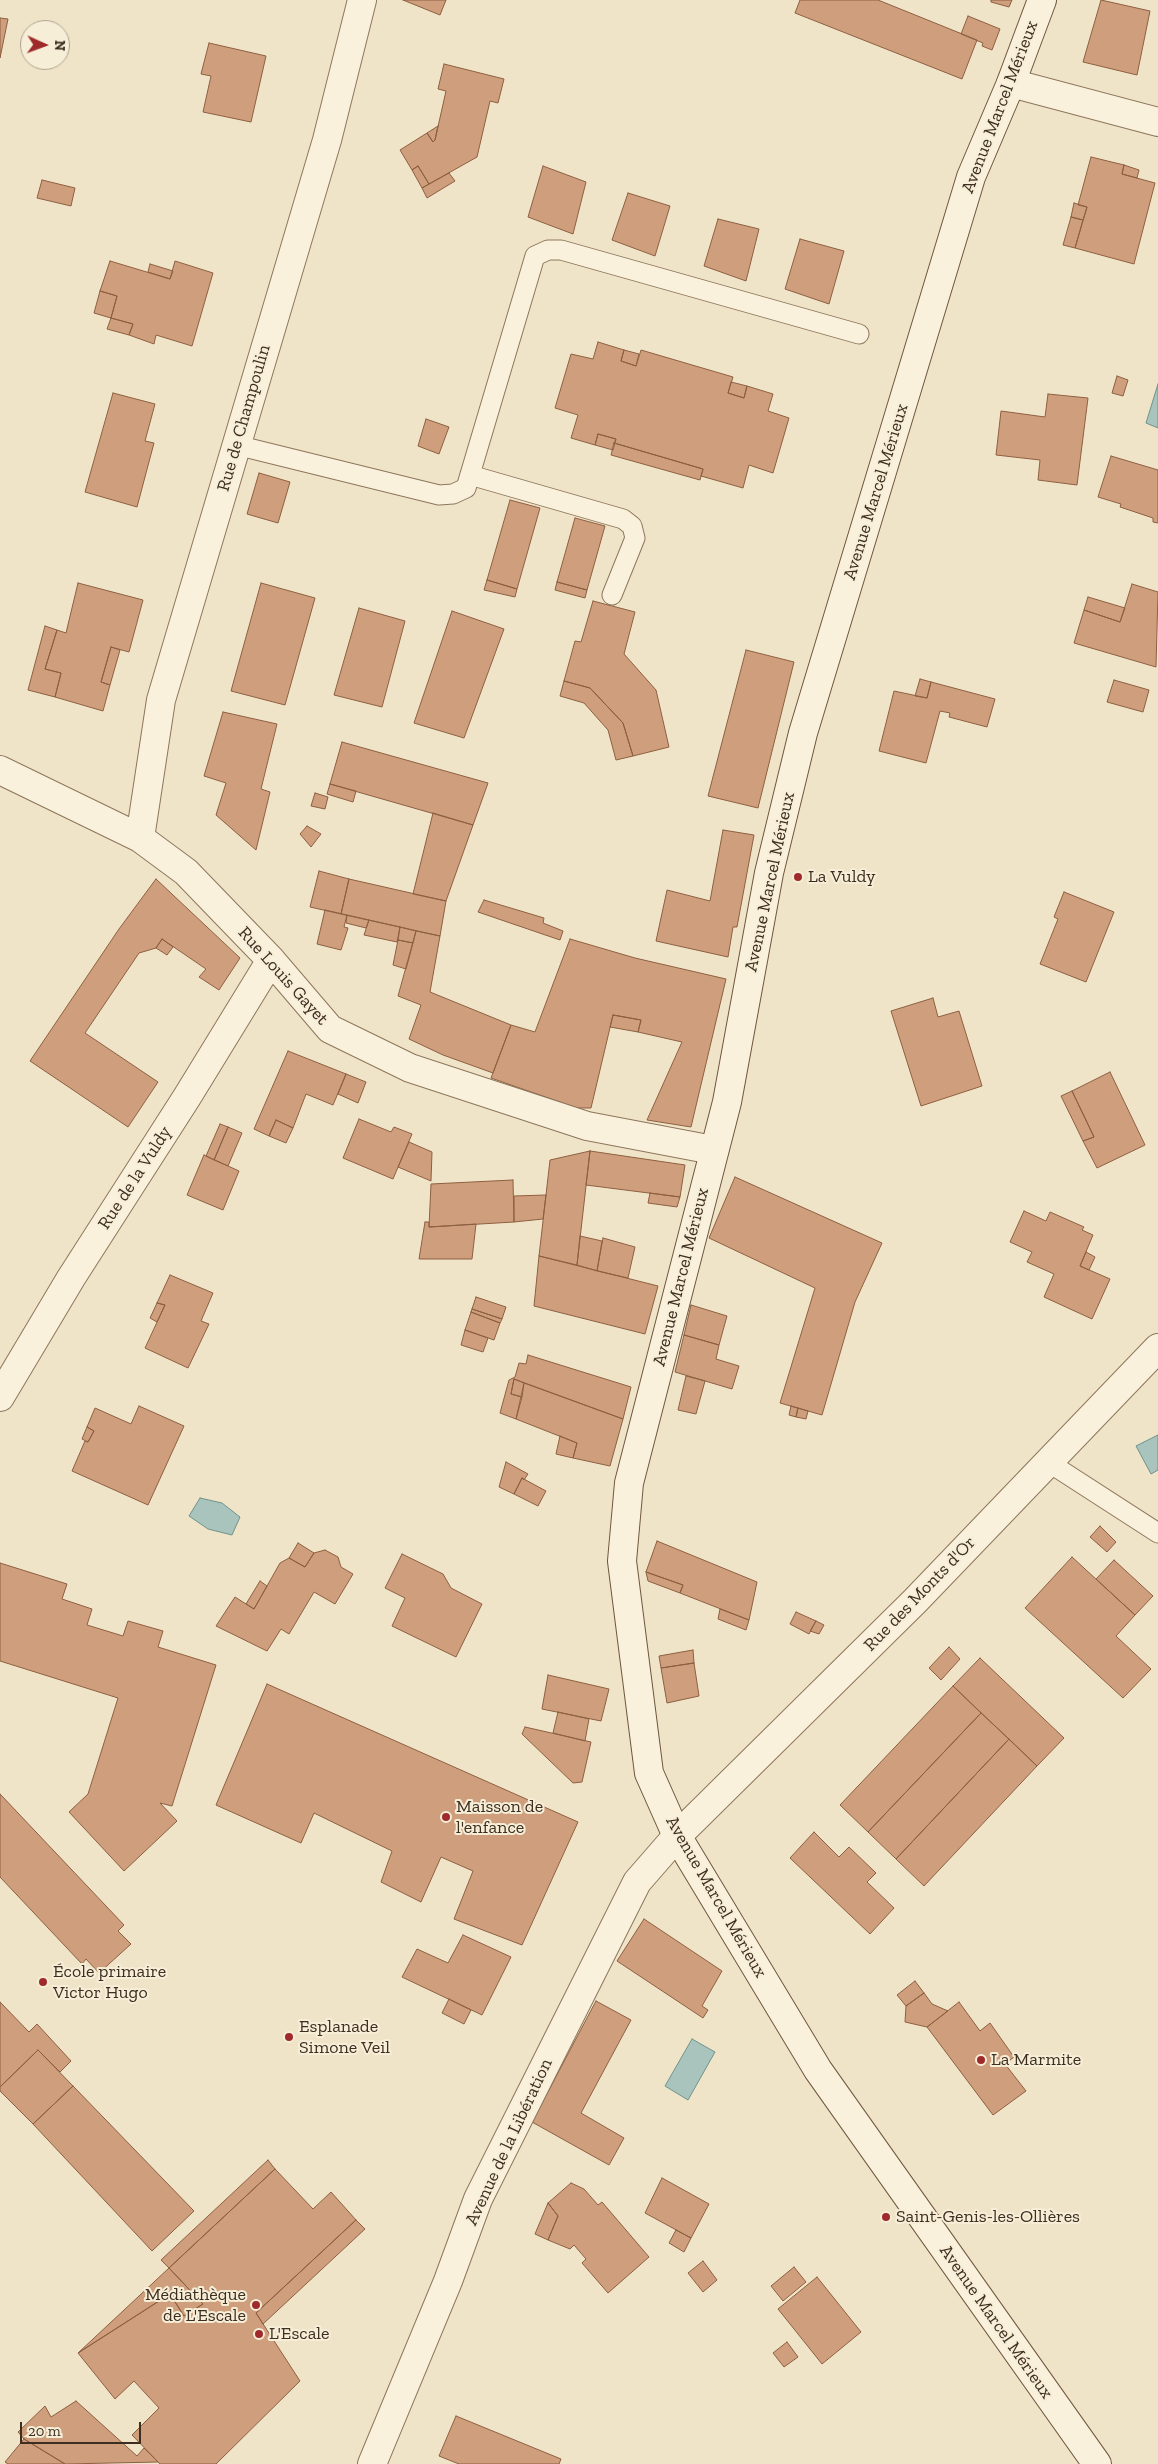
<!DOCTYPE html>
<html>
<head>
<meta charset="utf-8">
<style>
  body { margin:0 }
  #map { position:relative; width:1158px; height:2464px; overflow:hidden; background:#f0e4c8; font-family:"Zilla Slab",serif }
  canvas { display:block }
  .north { position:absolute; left:20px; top:20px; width:50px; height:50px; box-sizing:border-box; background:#f7eed8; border:1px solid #ada18e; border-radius:50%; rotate:92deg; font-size:14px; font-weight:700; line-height:20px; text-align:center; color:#3d2e20 }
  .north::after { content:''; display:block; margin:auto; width:18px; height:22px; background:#9e2a2b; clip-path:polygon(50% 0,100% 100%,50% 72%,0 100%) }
  .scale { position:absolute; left:20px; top:2422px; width:121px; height:22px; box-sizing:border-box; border:2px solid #3d2e20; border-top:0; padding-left:6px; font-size:15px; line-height:18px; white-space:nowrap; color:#3d2e20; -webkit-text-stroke:4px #f7eed8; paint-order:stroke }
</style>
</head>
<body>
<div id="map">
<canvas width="1158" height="2464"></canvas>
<div class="north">N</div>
<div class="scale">20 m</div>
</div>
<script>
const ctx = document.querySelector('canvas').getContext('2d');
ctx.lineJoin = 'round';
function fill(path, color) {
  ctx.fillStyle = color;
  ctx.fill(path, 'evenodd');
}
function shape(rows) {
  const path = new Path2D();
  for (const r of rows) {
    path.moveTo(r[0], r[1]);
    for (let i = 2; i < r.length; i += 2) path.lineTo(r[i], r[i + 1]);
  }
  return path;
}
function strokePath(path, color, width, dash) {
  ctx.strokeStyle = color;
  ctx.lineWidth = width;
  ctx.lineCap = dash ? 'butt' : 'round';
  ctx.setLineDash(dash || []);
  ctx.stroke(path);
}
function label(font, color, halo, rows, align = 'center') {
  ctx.font = font + ' "Zilla Slab",serif';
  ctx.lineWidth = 4;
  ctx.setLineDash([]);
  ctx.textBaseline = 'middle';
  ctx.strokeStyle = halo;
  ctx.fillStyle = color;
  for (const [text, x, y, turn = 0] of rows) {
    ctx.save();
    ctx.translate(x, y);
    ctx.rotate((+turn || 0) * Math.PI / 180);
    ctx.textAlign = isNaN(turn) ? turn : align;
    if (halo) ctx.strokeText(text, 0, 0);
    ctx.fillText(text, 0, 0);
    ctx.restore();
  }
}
const water = shape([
  [1158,384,1158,428,1146,423,1158,384],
  [1158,1435,1158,1470,1151,1474,1136,1446,1158,1435],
  [200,1498,222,1503,240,1517,232,1535,208,1529,189,1516,200,1498],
  [692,2039,715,2052,688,2100,665,2086,692,2039]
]);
fill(water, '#a9c4bc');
strokePath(water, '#6f938a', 1);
const building = shape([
  [403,0,446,0,440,15,403,0],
  [800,0,878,0,977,40,962,79,795,13,800,0],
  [991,0,1012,0,1009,7,991,2,991,0],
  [1101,0,1150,11,1137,75,1083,62,1101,0],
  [968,16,1000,29,992,50,982,46,983,43,961,34,968,16],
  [0,18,8,19,0,58,0,18],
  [209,43,266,56,251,122,203,112,211,76,201,74,209,43],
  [444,64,504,79,498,103,490,101,477,157,429,184,418,166,412,170,400,150,427,133,433,142,435,140,446,91,438,89,444,64],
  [438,126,435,140,433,142,427,133,438,126],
  [1091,157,1124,165,1122,174,1155,183,1134,264,1075,248,1087,207,1078,205,1091,157],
  [1124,165,1139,170,1137,178,1122,174,1124,165],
  [418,166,429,184,422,188,412,170,418,166],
  [543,166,586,182,573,234,528,217,543,166],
  [449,173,455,181,427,198,422,188,449,173],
  [42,180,75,188,71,206,37,198,42,180],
  [628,193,670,206,655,256,612,240,628,193],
  [1074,203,1087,207,1083,220,1071,217,1074,203],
  [1071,217,1083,220,1075,248,1063,245,1071,217],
  [718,219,759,229,746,281,704,266,718,219],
  [800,239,844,251,829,304,785,289,800,239],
  [110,261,170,279,175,261,213,273,192,346,156,335,154,344,129,335,133,324,111,318,117,296,100,291,110,261],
  [150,264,173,271,170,279,148,272,150,264],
  [100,291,117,296,111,318,94,313,100,291],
  [111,318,133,324,129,335,107,329,111,318],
  [598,342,624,350,621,361,636,366,641,350,733,377,728,393,744,398,747,386,773,394,768,411,789,418,773,473,749,465,743,488,701,476,703,469,614,443,616,439,598,434,595,445,571,438,578,415,555,408,571,354,593,359,598,342],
  [624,350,639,354,636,366,621,361,624,350],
  [1117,376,1128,380,1123,396,1112,393,1117,376],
  [731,382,747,386,744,398,728,393,731,382],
  [113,393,155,404,145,441,154,443,137,507,85,492,113,393],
  [1048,394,1088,398,1077,485,1038,480,1040,460,996,455,1001,411,1045,417,1048,394],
  [426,419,449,427,439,454,418,446,426,419],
  [598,434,616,439,613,450,595,445,598,434],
  [614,443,703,469,700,480,611,455,614,443],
  [1111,456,1158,470,1158,523,1153,522,1153,518,1120,507,1121,504,1098,497,1111,456],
  [259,473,290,482,278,523,247,514,259,473],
  [510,500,540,508,517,589,487,580,510,500],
  [575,518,605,526,587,590,557,582,575,518],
  [487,580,517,589,515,597,484,590,487,580],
  [557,582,587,590,585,598,555,590,557,582],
  [78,583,143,600,129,652,111,647,101,682,110,685,103,711,55,697,61,673,45,669,57,630,66,633,78,583],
  [261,583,315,598,285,705,231,691,261,583],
  [1132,584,1158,592,1156,667,1074,643,1084,610,1120,622,1132,584],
  [1088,597,1125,608,1120,622,1084,610,1088,597],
  [593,601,635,612,624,654,656,690,669,747,633,756,623,723,590,688,564,681,575,641,581,642,593,601],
  [359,608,405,621,382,707,334,695,359,608],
  [452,611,504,629,464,738,414,723,452,611],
  [45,626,57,630,45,669,61,673,55,697,28,690,45,626],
  [111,647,120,650,110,685,101,682,111,647],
  [746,650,794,662,758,808,708,796,746,650],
  [920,679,931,682,927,698,915,696,920,679],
  [1114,680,1149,690,1143,712,1107,702,1114,680],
  [564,681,590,688,623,723,633,756,616,760,608,730,584,703,560,696,564,681],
  [931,682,995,699,987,727,949,717,950,713,940,711,926,763,879,751,894,691,927,698,931,682],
  [223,712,277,724,261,789,270,792,256,850,216,815,226,783,204,776,223,712],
  [342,742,488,783,473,825,330,784,342,742],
  [330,784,356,791,353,802,327,794,330,784],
  [315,793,328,797,325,809,311,806,315,793],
  [433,813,473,825,446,901,413,894,433,813],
  [307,826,321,834,311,847,300,834,307,826],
  [723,830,754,835,737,927,733,927,728,957,656,941,667,890,710,901,723,830],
  [319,871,349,879,341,914,310,907,319,871],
  [156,879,240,958,219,990,199,977,206,969,162,939,156,948,139,953,85,1033,158,1082,128,1127,30,1061,119,929,156,879],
  [349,879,446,901,440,936,341,914,349,879],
  [1064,892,1114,912,1086,982,1040,964,1058,919,1054,917,1064,892],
  [484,900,544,918,543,923,563,931,560,940,478,912,484,900],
  [325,910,347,915,344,927,348,928,341,950,317,944,325,910],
  [347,915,369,920,366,928,346,923,347,915],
  [369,920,400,927,397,942,364,935,369,920],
  [400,927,416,931,413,943,398,940,400,927],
  [416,931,440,936,430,992,511,1025,493,1073,443,1055,409,1039,421,1005,398,996,416,931],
  [162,939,173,947,167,955,156,948,162,939],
  [570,939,635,958,726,979,691,1127,647,1120,682,1042,638,1032,641,1020,613,1015,591,1108,577,1108,491,1078,511,1025,535,1032,570,939],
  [398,940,413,943,406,969,393,965,398,940],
  [933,998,938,1017,959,1011,982,1086,921,1106,891,1011,933,998],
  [613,1015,641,1020,638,1032,610,1027,613,1015],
  [288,1051,346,1074,333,1105,306,1094,293,1128,276,1120,269,1136,254,1129,288,1051],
  [1110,1072,1145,1145,1097,1168,1083,1141,1094,1137,1072,1091,1110,1072],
  [346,1074,366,1082,358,1103,338,1094,346,1074],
  [1072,1091,1094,1137,1083,1141,1061,1096,1072,1091],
  [359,1119,391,1132,394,1127,412,1134,393,1179,343,1158,359,1119],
  [276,1120,293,1128,286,1143,269,1136,276,1120],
  [220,1124,228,1127,214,1160,206,1156,220,1124],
  [228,1127,242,1133,228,1166,214,1160,228,1127],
  [409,1142,432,1152,431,1181,398,1167,409,1142],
  [590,1151,685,1165,680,1197,586,1185,590,1151],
  [590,1151,577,1265,539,1256,550,1160,590,1151],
  [204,1155,239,1171,223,1210,187,1195,204,1155],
  [735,1177,882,1243,855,1302,822,1415,780,1403,815,1288,709,1238,735,1177],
  [513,1180,514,1222,429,1227,431,1184,513,1180],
  [650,1193,680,1197,677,1207,648,1203,650,1193],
  [546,1195,543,1219,514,1222,514,1196,546,1195],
  [1024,1211,1046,1221,1050,1212,1084,1227,1082,1230,1093,1235,1080,1266,1110,1279,1092,1319,1044,1297,1054,1274,1027,1262,1032,1252,1010,1242,1024,1211],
  [425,1222,429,1222,429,1227,476,1224,472,1259,419,1259,425,1222],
  [580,1236,602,1241,597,1271,577,1265,580,1236],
  [603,1238,635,1247,628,1278,597,1271,603,1238],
  [1086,1252,1095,1257,1089,1270,1080,1266,1086,1252],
  [539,1256,658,1286,645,1334,534,1306,539,1256],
  [170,1275,213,1293,201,1321,209,1324,188,1368,145,1348,165,1305,157,1303,170,1275],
  [476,1297,506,1307,502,1319,472,1309,476,1297],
  [157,1303,165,1305,157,1322,150,1318,157,1303],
  [691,1305,727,1316,719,1345,684,1335,691,1305],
  [472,1309,502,1319,500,1323,471,1312,472,1309],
  [471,1312,500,1323,494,1340,465,1330,471,1312],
  [465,1330,488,1338,483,1352,461,1345,465,1330],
  [684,1335,719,1345,716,1359,739,1366,732,1389,675,1372,684,1335],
  [528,1355,631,1387,623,1419,514,1379,511,1394,522,1397,516,1419,500,1413,509,1380,515,1377,519,1363,526,1364,528,1355],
  [686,1376,705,1381,696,1414,678,1410,686,1376],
  [514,1379,524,1383,522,1397,511,1394,514,1379],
  [524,1383,623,1419,610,1466,573,1458,577,1443,516,1419,524,1383],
  [139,1406,184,1426,148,1505,72,1471,85,1441,88,1442,94,1431,87,1427,95,1408,131,1424,139,1406],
  [791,1406,798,1408,796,1417,789,1415,791,1406],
  [798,1408,808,1411,806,1419,796,1417,798,1408],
  [87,1427,94,1431,88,1442,82,1439,87,1427],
  [560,1436,577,1443,573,1458,556,1454,560,1436],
  [506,1462,528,1474,524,1480,522,1478,514,1494,499,1487,506,1462],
  [522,1478,546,1491,538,1506,514,1494,522,1478],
  [1100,1526,1116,1542,1107,1552,1090,1537,1100,1526],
  [657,1541,757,1582,749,1620,680,1593,683,1585,646,1572,657,1541],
  [298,1543,314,1553,305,1567,289,1558,298,1543],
  [325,1550,338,1557,341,1567,353,1574,335,1604,314,1592,289,1634,281,1629,267,1651,216,1626,235,1597,254,1609,280,1563,289,1558,305,1567,314,1553,325,1550],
  [402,1554,443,1574,451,1588,482,1604,456,1657,392,1626,405,1598,385,1588,402,1554],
  [1072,1557,1135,1615,1116,1636,1151,1669,1123,1698,1025,1608,1072,1557],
  [1114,1560,1153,1596,1135,1615,1096,1579,1114,1560],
  [0,1563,67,1584,62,1599,92,1609,87,1625,123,1636,128,1621,163,1631,158,1647,216,1665,172,1806,160,1803,177,1821,124,1871,69,1812,88,1794,118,1698,0,1661,0,1563],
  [646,1572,683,1585,680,1593,648,1581,646,1572],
  [260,1581,267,1586,254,1609,246,1604,260,1581],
  [720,1609,749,1620,746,1630,718,1619,720,1609],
  [796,1612,816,1621,809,1634,790,1624,796,1612],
  [816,1621,824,1625,819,1634,810,1631,816,1621],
  [949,1647,960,1659,941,1680,929,1668,949,1647],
  [693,1650,694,1663,661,1668,659,1656,693,1650],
  [980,1658,1064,1738,1037,1766,953,1686,980,1658],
  [694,1663,699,1696,667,1703,661,1668,694,1663],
  [548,1675,609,1689,601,1721,542,1709,548,1675],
  [267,1684,578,1822,522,1945,454,1919,473,1871,441,1857,421,1902,381,1882,392,1851,314,1813,301,1843,216,1805,267,1684],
  [953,1686,981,1713,868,1832,840,1805,953,1686],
  [558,1712,589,1719,585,1741,553,1733,558,1712],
  [981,1713,1009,1739,896,1859,868,1832,981,1713],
  [525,1727,591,1742,582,1782,573,1783,522,1734,525,1727],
  [1009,1739,1037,1766,924,1886,896,1859,1009,1739],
  [0,1794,124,1925,118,1931,131,1944,99,1973,86,1959,82,1964,0,1877,0,1794],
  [814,1832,839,1857,849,1847,876,1873,867,1882,894,1908,870,1934,790,1858,814,1832],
  [644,1919,722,1971,702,2006,708,2010,703,2018,617,1961,644,1919],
  [463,1935,511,1957,482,2015,402,1977,417,1949,448,1963,463,1935],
  [915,1981,924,1993,906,2006,897,1995,915,1981],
  [924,1993,932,2004,948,2011,927,2027,905,2022,906,2006,924,1993],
  [449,1999,471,2010,464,2024,442,2013,449,1999],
  [596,2001,631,2020,581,2113,624,2138,609,2165,532,2122,596,2001],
  [0,2002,29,2032,37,2024,71,2061,60,2072,38,2050,0,2087,0,2002],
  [959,2002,980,2031,990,2023,1014,2057,1005,2064,1026,2091,993,2115,927,2027,959,2002],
  [38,2050,73,2086,33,2124,0,2091,0,2087,38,2050],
  [73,2086,194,2211,152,2251,33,2124,73,2086],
  [268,2160,275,2169,169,2268,161,2260,268,2160],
  [275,2169,313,2209,331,2192,356,2220,256,2313,300,2381,216,2464,160,2464,132,2435,159,2408,134,2381,115,2399,78,2353,170,2294,184,2316,203,2304,169,2268,275,2169],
  [662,2178,709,2204,691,2238,645,2213,662,2178],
  [571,2183,584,2189,598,2205,602,2202,649,2257,608,2293,582,2263,586,2259,574,2245,570,2249,548,2240,558,2216,548,2203,571,2183],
  [548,2203,558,2216,548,2240,535,2234,548,2203],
  [356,2220,365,2229,263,2324,256,2313,356,2220],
  [676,2230,691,2238,684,2252,669,2243,676,2230],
  [703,2261,717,2280,703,2292,688,2273,703,2261],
  [794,2267,806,2282,783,2301,771,2286,794,2267],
  [169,2268,203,2304,184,2316,170,2294,78,2353,169,2268],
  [817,2277,861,2332,822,2364,778,2309,817,2277],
  [787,2342,798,2357,784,2367,773,2353,787,2342],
  [76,2401,137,2456,144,2448,158,2462,65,2464,24,2439,18,2432,45,2406,51,2417,76,2401],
  [456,2416,561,2459,559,2464,459,2464,439,2456,456,2416],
  [24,2439,65,2464,8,2464,5,2462,24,2439]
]);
fill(building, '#cf9f7d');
strokePath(building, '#8d5f41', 1);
const lane = shape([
  [236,445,439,495,453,494,466,488,535,256,548,250,561,250,859,334],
  [470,475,623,519,632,526,635,538,612,595],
  [1048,1462,1158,1533]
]);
const street = shape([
  [1011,83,1158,122],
  [0,770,140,838,186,872,271,960,330,1029,410,1068,587,1126,713,1150],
  [140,838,161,700,327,140,362,0],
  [0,1397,71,1278,187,1097,271,960],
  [372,2464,448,2281,478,2199,637,1882,677,1836,915,1601,1158,1348]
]);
const secondary = shape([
  [1042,0,1011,83,971,177,803,733,769,873,727,1102,629,1483,622,1561,649,1773,677,1836,818,2070,1097,2464]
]);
strokePath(lane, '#8d765c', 21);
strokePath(street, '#8d765c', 30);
strokePath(secondary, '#6f573f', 30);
strokePath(lane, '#faf1dc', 19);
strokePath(street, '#faf1dc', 28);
strokePath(secondary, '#faf1dc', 28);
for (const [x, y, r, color] of [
  [798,877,5,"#9e2a2b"],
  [446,1817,5,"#9e2a2b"],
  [43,1982,5,"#9e2a2b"],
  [289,2037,5,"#9e2a2b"],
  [981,2060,5,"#9e2a2b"],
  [886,2217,5,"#9e2a2b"],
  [256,2305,5,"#9e2a2b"],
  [259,2334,5,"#9e2a2b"]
]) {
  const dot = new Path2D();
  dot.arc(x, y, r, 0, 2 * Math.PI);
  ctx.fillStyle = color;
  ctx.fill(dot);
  strokePath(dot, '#f7eed8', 2);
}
label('18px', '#3d2e20', '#f7eed8', [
  ["Avenue Marcel Mérieux",1000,107,-69],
  ["Rue de Champoulin",244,418,-74],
  ["Avenue Marcel Mérieux",876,492,-73],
  ["Avenue Marcel Mérieux",770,882,-78],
  ["Rue Louis Gayet",283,976,48],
  ["Rue de la Vuldy",135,1178,-57],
  ["Avenue Marcel Mérieux",681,1277,-76],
  ["Rue des Monts d'Or",920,1594,-46],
  ["Avenue Marcel Mérieux",716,1897,60],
  ["Avenue de la Libération",509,2142,-65],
  ["Avenue Marcel Mérieux",996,2322,55]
]);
label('18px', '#3d2e20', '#f7eed8', [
  ["La Vuldy",808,877],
  ["Maisson de",456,1807],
  ["l'enfance",456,1828],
  ["École primaire",53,1972],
  ["Victor Hugo",53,1993],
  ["Esplanade",299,2027],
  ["Simone Veil",299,2048],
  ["La Marmite",991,2060],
  ["Saint-Genis-les-Ollières",896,2217],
  ["Médiathèque",246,2295,"right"],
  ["de L'Escale",246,2316,"right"],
  ["L'Escale",269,2334]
], 'left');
</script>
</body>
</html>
